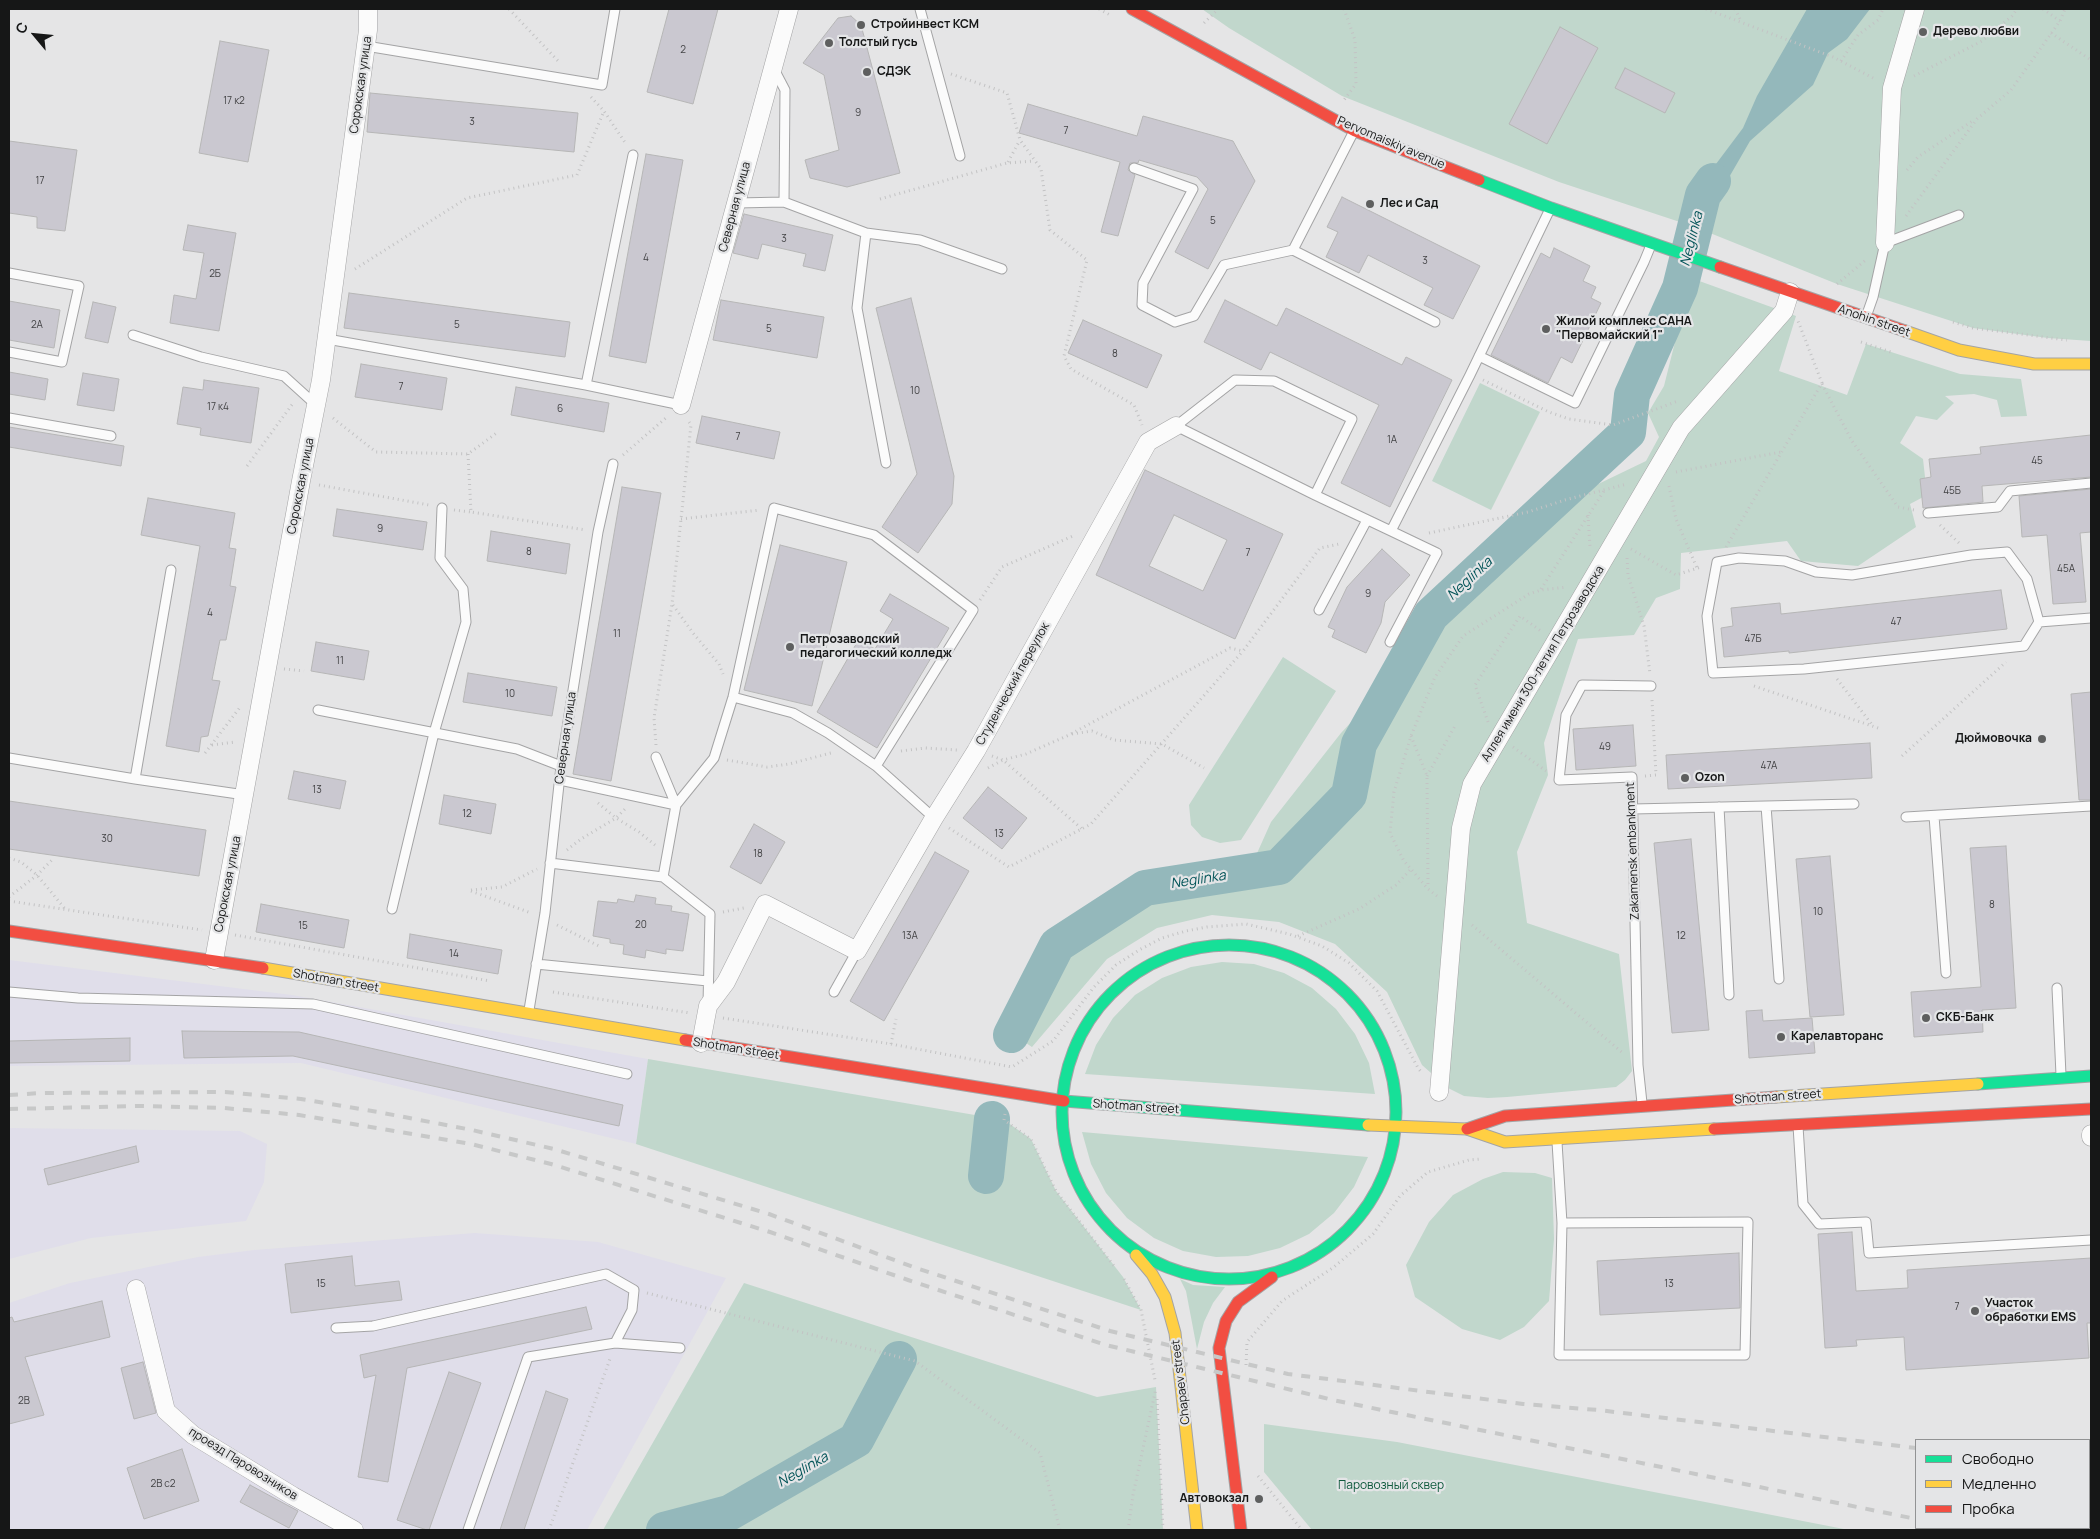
<!DOCTYPE html>
<html>
<head>
<meta charset="utf-8">
<style>
  body { margin:0 }
  #map { position:relative; width:2100px; height:1539px; overflow:hidden; background:#e5e5e6; font-family:Manrope,sans-serif }
  canvas { display:block }
  .frame { position:absolute; inset:0; border:10px solid #161717; pointer-events:none }
  .legend { position:absolute; left:1915px; top:1439px; width:175px; height:90px; box-sizing:border-box; background:#e4e5e7; border:1px solid #929394; margin:0; padding:6px 9px; list-style:none; font-size:15px; color:#161717 }
  .legend li { display:flex; align-items:center; gap:10px; height:25px }
  .legend b { width:25px; border:1px solid #929394 }
  .north { position:absolute; left:10px; top:10px; width:50px; height:50px; -webkit-text-stroke:4px #e4e5e7; paint-order:stroke; rotate:298deg; font-size:14px; font-weight:700; line-height:20px; text-align:center; color:#161717 }
  .north::after { content:''; display:block; margin:auto; width:18px; height:22px; background:#161717; clip-path:polygon(50% 0,100% 100%,50% 72%,0 100%) }
</style>
</head>
<body>
<div id="map">
<canvas width="2100" height="1539"></canvas>
<div class="frame"></div>
<ul class="legend">
<li><b style="height:6px;background:#16e098"></b>Свободно</li>
<li><b style="height:6px;background:#ffcf43"></b>Медленно</li>
<li><b style="height:6px;background:#f24e42"></b>Пробка</li>
</ul>
<div class="north">С</div>
</div>
<script>
const ctx = document.querySelector('canvas').getContext('2d');
ctx.lineJoin = 'round';
function fill(path, color) {
  ctx.fillStyle = color;
  ctx.fill(path, 'evenodd');
}
function shape(rows) {
  const path = new Path2D();
  for (const r of rows) {
    if (r.length === 3) {
      path.moveTo(r[0] + r[2], r[1]);
      path.arc(r[0], r[1], r[2], 0, 2 * Math.PI);
      continue;
    }
    path.moveTo(r[0], r[1]);
    for (let i = 2; i < r.length; i += 2) path.lineTo(r[i], r[i + 1]);
  }
  return path;
}
function strokePath(path, color, width, dash) {
  ctx.strokeStyle = color;
  ctx.lineWidth = width;
  ctx.lineCap = dash ? 'butt' : 'round';
  ctx.setLineDash(dash || []);
  ctx.stroke(path);
}
function label(font, color, halo, rows, align = 'center') {
  ctx.font = font + ' Manrope,sans-serif';
  ctx.lineWidth = 4.5;
  ctx.setLineDash([]);
  ctx.textBaseline = 'middle';
  ctx.strokeStyle = halo;
  ctx.fillStyle = color;
  for (const [text, x, y, turn = 0] of rows) {
    ctx.save();
    ctx.translate(x, y);
    ctx.rotate((+turn || 0) * Math.PI / 180);
    ctx.textAlign = isNaN(turn) ? turn : align;
    if (halo) ctx.strokeText(text, 0, 0);
    ctx.fillText(text, 0, 0);
    ctx.restore();
  }
}
fill(shape([
  [9,960,292,995,648,1059,636,1144,301,1063,9,1066],
  [9,1128,240,1131,267,1144,264,1182,246,1221,91,1238,9,1259],
  [475,1233,598,1242,726,1278,587,1530,9,1530,9,1303,70,1283,198,1257,254,1250]
]), '#e0deea');
fill(shape([
  [1202,9,2091,9,2091,341,2048,338,1973,328,1837,284,1695,227,1559,182,1342,96,1229,28],
  [1691,278,1796,316,1779,371,1847,395,1866,344,1960,374,2021,379,2027,416,2001,417,1997,400,1974,394,1945,396,1954,403,1937,420,1916,416,1900,443,1923,459,1927,495,1910,504,1916,527,1858,566,1801,561,1787,541,1681,553,1680,589,1656,598,1634,635,1578,639,1544,743,1548,775,1517,852,1527,923,1619,954,1632,1071,1625,1080,1616,1087,1507,1097,1488,1098,1464,1096,1448,1088,1422,1065,1387,992,1335,944,1279,922,1212,915,1157,928,1107,959,1032,1047,1017,1037,1059,953,1122,911,1254,860,1271,822,1341,733,1382,689,1406,646,1433,608,1475,561,1506,563,1565,500,1646,461,1659,437,1648,413,1664,386],
  [1480,383,1540,412,1491,510,1432,481],
  [1283,657,1336,691,1241,840,1220,843,1202,837,1191,825,1189,805],
  [1222,962,1254,964,1284,973,1312,988,1336,1009,1355,1034,1369,1063,1375,1094,1085,1074,1096,1045,1113,1018,1135,995,1162,978,1191,967],
  [648,1059,1004,1120,1031,1139,1056,1191,1123,1277,1141,1310,636,1144],
  [1082,1132,1368,1157,1354,1187,1334,1213,1309,1234,1280,1248,1248,1256,1216,1257,1183,1251,1154,1238,1127,1218,1106,1193,1091,1164],
  [1503,1172,1535,1173,1552,1178,1554,1239,1549,1301,1524,1327,1500,1340,1462,1329,1415,1297,1406,1265,1429,1222,1453,1195,1483,1179],
  [1180,1279,1193,1285,1225,1287,1213,1303,1204,1322,1197,1349,1186,1291],
  [744,1283,1097,1397,1156,1387,1163,1530,603,1530],
  [1264,1424,1397,1442,1849,1530,1312,1530,1264,1472]
]), '#c1d7cc');
fill(shape([
  [1807,9,1870,9,1847,39,1828,53,1813,85,1750,141,1713,205,1707,232,1686,224,1695,192,1743,128,1757,96]
]), '#94b8bb');
strokePath(shape([
  [1011,1035,1057,945,1145,888,1279,867,1349,795,1359,744,1431,615,1628,432,1632,395,1680,288,1703,195,1713,181],
  [986,1176,992,1119],
  [664,1530,729,1513,856,1440,899,1359]
]), '#94b8bb', 36);
const building = shape([
  [669,9,718,9,693,104,647,92,669,9],
  [851,16,861,25,900,173,847,187,810,178,805,160,839,150,824,75,803,63,838,18,851,16],
  [1560,27,1598,48,1547,144,1509,124,1560,27],
  [220,41,269,50,248,162,199,153,220,41],
  [1625,68,1675,93,1665,113,1615,88,1625,68],
  [370,93,578,113,574,152,367,132,370,93],
  [1028,104,1137,136,1143,116,1233,141,1255,181,1208,269,1175,252,1208,189,1197,177,1139,160,1138,163,1130,163,1128,170,1135,175,1118,236,1101,232,1120,162,1019,133,1028,104],
  [9,141,77,150,65,231,37,228,37,217,9,213,9,141],
  [646,154,683,160,646,363,609,356,646,154],
  [1342,197,1480,266,1453,319,1424,305,1433,288,1368,255,1359,273,1326,257,1338,232,1327,227,1342,197],
  [744,214,833,235,825,271,803,266,806,254,762,244,758,259,733,253,744,214],
  [188,225,236,233,219,331,170,323,174,295,196,299,204,253,183,250,188,225],
  [1554,248,1590,266,1583,281,1596,287,1591,298,1601,303,1572,363,1561,357,1548,383,1491,355,1541,253,1550,258,1554,248],
  [349,293,570,322,565,357,344,328,349,293],
  [911,298,954,476,952,504,918,553,882,527,917,474,876,308,911,298],
  [721,300,824,317,817,358,713,340,721,300],
  [1225,300,1277,326,1286,308,1402,365,1406,357,1452,380,1390,507,1341,483,1379,405,1270,352,1261,370,1204,342,1225,300],
  [9,301,60,310,54,348,9,340,9,301],
  [93,302,116,307,108,343,85,338,93,302],
  [1083,320,1162,355,1147,388,1068,353,1083,320],
  [361,364,447,378,442,410,355,397,361,364],
  [9,372,48,379,45,400,9,394,9,372],
  [83,373,119,379,114,411,77,405,83,373],
  [204,380,259,388,251,443,200,435,201,428,177,424,183,387,203,390,204,380],
  [516,387,609,403,604,432,511,415,516,387],
  [702,416,780,432,774,459,696,443,702,416],
  [9,427,124,446,121,466,9,447,9,427],
  [2091,435,2091,477,1982,486,1983,502,1923,508,1920,479,1931,477,1929,459,1981,454,1980,447,2091,435],
  [1145,470,1283,534,1235,639,1096,575,1145,470],
  [1174,515,1227,540,1203,591,1149,566,1174,515],
  [622,487,661,493,611,781,573,774,622,487],
  [2091,489,2091,532,2080,533,2086,602,2053,604,2047,535,2022,537,2019,496,2091,489],
  [148,498,235,513,229,548,236,549,230,586,236,587,226,640,220,640,212,680,220,681,208,736,201,737,199,752,166,746,200,546,141,535,148,498],
  [337,509,427,522,423,550,333,536,337,509],
  [491,531,570,544,566,574,487,561,491,531],
  [780,545,847,562,812,706,744,690,780,545],
  [1382,549,1410,575,1385,602,1381,623,1366,653,1332,637,1335,630,1328,627,1347,587,1382,549],
  [2001,590,2007,629,1789,653,1789,651,1724,657,1721,628,1733,626,1731,608,1780,603,1781,614,2001,590],
  [890,594,949,628,877,748,817,712,859,639,875,649,893,619,880,611,890,594],
  [316,642,369,651,364,680,311,671,316,642],
  [468,673,557,687,552,716,463,702,468,673],
  [2091,692,2091,800,2079,800,2071,694,2091,692],
  [1633,725,1636,766,1576,770,1573,729,1633,725],
  [1870,743,1872,778,1668,789,1666,755,1870,743],
  [294,771,346,781,340,809,288,799,294,771],
  [988,787,1027,818,1002,849,963,818,988,787],
  [444,795,496,804,491,834,439,824,444,795],
  [9,801,206,830,199,876,9,849,9,801],
  [754,824,785,842,761,884,730,867,754,824],
  [1691,839,1709,1030,1672,1033,1654,843,1691,839],
  [2006,846,2016,1008,1982,1010,1983,1032,1914,1037,1911,992,1981,987,1970,848,2006,846],
  [935,852,969,871,884,1021,850,1001,935,852],
  [1830,856,1844,1015,1810,1017,1796,859,1830,856],
  [636,895,656,898,655,904,672,906,671,911,689,914,683,951,666,949,666,954,646,950,645,958,623,954,624,945,610,943,610,939,593,936,598,901,617,903,618,899,634,902,636,895],
  [261,904,349,920,344,948,256,932,261,904],
  [410,934,502,950,498,974,407,958,410,934],
  [1762,1010,1763,1021,1812,1018,1815,1053,1749,1058,1746,1011,1762,1010],
  [182,1031,299,1032,623,1105,619,1126,293,1056,184,1058,182,1031],
  [130,1038,130,1061,9,1063,9,1041,130,1038],
  [136,1146,139,1162,48,1185,44,1169,136,1146],
  [1852,1232,1856,1291,1908,1288,1907,1270,2091,1258,2091,1323,2087,1323,2089,1358,1906,1370,1904,1337,1856,1340,1857,1346,1825,1348,1818,1234,1852,1232],
  [1739,1253,1740,1308,1600,1315,1597,1261,1739,1253],
  [352,1256,355,1286,399,1281,402,1300,291,1313,285,1264,352,1256],
  [102,1301,110,1337,25,1357,44,1415,9,1424,9,1318,12,1317,14,1322,102,1301],
  [586,1307,592,1329,407,1368,388,1482,358,1477,376,1375,364,1378,360,1355,586,1307],
  [143,1362,156,1413,134,1419,121,1368,143,1362],
  [449,1372,481,1383,429,1530,427,1530,397,1520,449,1372],
  [546,1391,568,1399,524,1530,500,1530,546,1391],
  [182,1449,199,1501,144,1519,127,1468,182,1449],
  [250,1485,298,1511,289,1528,240,1502,250,1485]
]);
fill(building, '#cac8d0');
strokePath(building, '#b6b6b6', 1);
const lane = shape([
  [920,9,960,156],
  [366,46,602,85,615,9],
  [774,69,785,90,784,202],
  [1134,168,1193,189,1143,283,1142,305,1175,322,1194,316,1224,265,1293,250,1354,131],
  [737,203,784,202,866,233,920,240,1002,269],
  [866,233,857,308,886,463],
  [1293,250,1435,322],
  [9,273,79,286,62,362,9,352],
  [1866,317,1873,297,1885,243,1959,215],
  [133,335,201,357,284,376,316,405],
  [327,339,586,385,681,405],
  [1479,356,1575,403,1644,262,1651,245],
  [586,385,633,155],
  [9,418,111,436],
  [1315,495,1352,419,1274,381,1235,380,1176,426,1315,495,1391,531,1470,375,1550,209],
  [1928,513,1998,507,2010,491,2091,483],
  [2007,552,2027,579,2039,622,2024,646,1804,669,1713,673,1707,616,1717,562,1739,558,1785,561,1816,572,1852,575,1971,555,2007,552],
  [1319,610,1367,520],
  [2039,622,2091,618],
  [1390,642,1437,553,1391,531],
  [733,697,793,713,828,733,876,766,934,818],
  [318,710,517,749,561,766],
  [656,757,676,805,663,877],
  [9,758,135,779,245,795],
  [135,779,171,570],
  [560,780,676,805,714,758,733,697,774,508,874,535,973,610,876,766],
  [1766,806,1779,979],
  [1719,807,1729,995],
  [1633,809,1854,804],
  [1934,816,1946,973],
  [1906,817,2091,806],
  [550,863,663,877,710,914,708,1004],
  [392,909,434,733,466,622,463,589,440,558,442,508],
  [536,964,708,981],
  [2057,988,2061,1075],
  [9,992,78,998,313,1004,627,1074],
  [834,992,857,951],
  [529,1010,545,913,561,766,598,532,613,464],
  [1642,1103,1638,1065,1632,777,1559,780,1566,715,1582,685,1651,686],
  [1798,1126,1803,1204,1819,1224,1866,1222,1869,1253,2091,1240],
  [1557,1142,1562,1223,1559,1355,1745,1355,1748,1222,1562,1223],
  [336,1328,373,1326,606,1274,634,1290,632,1310,615,1343,680,1348],
  [468,1530,528,1357,615,1343]
]);
const street = shape([
  [1885,243,1892,88,1915,9],
  [681,405,789,9],
  [214,960,301,481,321,380,368,30,368,9],
  [701,1043,708,1006,726,982,765,904,857,951,934,818,976,751,1148,442,1176,426],
  [1439,1092,1461,828,1472,784,1681,428,1784,311,1790,292],
  [2091,1134,2091,1137],
  [136,1289,166,1411,193,1435,293,1496,354,1530]
]);
const fast = shape([
  [1479,180,1551,208,1720,267],
  [1229,1112,167],
  [1978,1084,2091,1076],
  [1064,1101,1368,1125]
]);
const slow = shape([
  [1905,331,1959,350,2034,364,2091,364],
  [263,968,685,1040],
  [1776,1097,1978,1084],
  [1368,1125,1467,1129,1505,1142,1714,1129],
  [1136,1255,1152,1274,1165,1297,1175,1333,1197,1530]
]);
const jam = shape([
  [1132,9,1355,131,1479,180],
  [1720,267,1905,331],
  [9,931,263,968],
  [685,1040,1064,1101],
  [1467,1129,1505,1116,1776,1097],
  [1714,1129,2091,1109],
  [1241,1530,1219,1348,1226,1321,1238,1302,1272,1277]
]);
strokePath(lane, '#a4a4a5', 11);
strokePath(street, '#a4a4a5', 19);
strokePath(fast, '#a4a4a5', 13);
strokePath(slow, '#a4a4a5', 13);
strokePath(jam, '#a4a4a5', 13);
strokePath(shape([
  [509,9,560,63],
  [1099,9,1112,16],
  [1344,9,1355,40,1356,84,1344,100],
  [1706,9,1833,57,1875,79],
  [1735,9,1741,21],
  [2043,9,2060,21],
  [1204,23,1216,11,1214,9],
  [2051,33,2091,60],
  [1841,61,1858,35,1878,20,1883,9],
  [951,74,1007,93,1020,140,1041,169,1050,230,1087,260,1064,356,1071,369,1134,405,1142,425],
  [1914,76,1982,41,2012,16,2017,9],
  [591,97,604,111,626,144],
  [1008,162,1020,140],
  [1907,170,1918,157,1974,120],
  [880,199,1007,163,1034,161],
  [1906,216,1977,119,2011,90,2060,21,2065,9],
  [355,269,467,198,577,175,604,111],
  [1837,284,1867,259],
  [1953,322,1973,328,2067,340],
  [1861,342,1891,352],
  [1483,380,1549,412,1569,419,1613,425,1678,401],
  [1822,384,1852,441,1898,507,1914,510],
  [333,418,376,452,468,454,498,432],
  [468,454,471,512,586,530],
  [623,455,667,417],
  [247,466,294,402],
  [1676,472,1781,452],
  [319,485,429,505],
  [1669,486,1676,519,1697,568],
  [454,510,471,512],
  [1588,515,1590,547],
  [681,519,760,510],
  [1940,525,1959,543],
  [1429,533,1528,512,1565,500,1627,484],
  [1726,547,1822,383,1798,321],
  [1631,549,1676,575,1701,567],
  [1627,558,1628,575,1644,626,1650,674],
  [1541,589,1604,491],
  [980,600,1002,567,1075,535],
  [673,605,693,633,719,664,723,674],
  [284,669,304,671],
  [1837,679,1873,726],
  [1754,686,1881,729],
  [1488,722,1475,685,1520,616,1541,631],
  [1072,734,1092,731,1114,740,1162,744,1204,768],
  [1411,736,1427,776,1428,888],
  [212,745,235,742],
  [656,745,654,718,672,604,691,425,689,422],
  [1513,747,1546,771],
  [901,751,925,748,957,750],
  [205,753,241,706],
  [992,756,1003,760,1026,754,1069,735,1230,648,1243,651,1320,548,1339,544],
  [1902,756,2006,662],
  [727,760,767,767,789,764,831,753],
  [988,768,1003,760,1082,829],
  [1427,776,1455,726],
  [1645,776,1656,775,1652,700],
  [598,803,616,818,639,832,655,845],
  [949,828,1009,867,1091,824,1243,651],
  [567,850,581,839,616,818,627,807],
  [9,858,21,862,37,875,66,910],
  [471,890,502,887,537,869],
  [471,891,531,913],
  [1437,896,1428,889,1404,861,1390,833,1394,792,1411,736,1435,677,1463,636,1529,594,1541,590,1567,587],
  [9,897,37,875,53,859],
  [9,901,202,930],
  [723,912,744,908],
  [557,925,601,947],
  [1472,925,1624,1054],
  [235,935,490,981],
  [1298,936,1359,909,1396,885,1411,869],
  [553,992,690,1013],
  [723,1018,891,1044,1012,1067,1053,1041,1094,987,1116,965,1139,950,1162,938,1186,931,1207,927,1246,924,1289,934,1322,946,1349,963,1377,991,1418,1068,1422,1073],
  [891,1044,896,1019],
  [1005,1114,1004,1120,1031,1139,1056,1191,1114,1266],
  [1124,1279,1141,1310,1155,1380],
  [647,1293,915,1361,1040,1453,1060,1530],
  [1246,1365,1247,1342,1282,1301,1334,1267,1373,1234,1400,1196,1428,1172,1469,1160,1481,1159],
  [1157,1399,1163,1530],
  [1258,1476,1302,1530],
  [549,1530,611,1356],
  [1128,1530,1133,1495,1156,1388]
]), '#c3c3c4', 3, [1, 4]);
strokePath(lane, '#fbfbfb', 9);
strokePath(street, '#fbfbfb', 18);
strokePath(fast, '#16e098', 11);
strokePath(slow, '#ffcf43', 11);
strokePath(jam, '#f24e42', 11);
strokePath(shape([
  [9,1095,42,1093,225,1092,301,1099,378,1112,472,1130,554,1149,769,1214,916,1268,1110,1331,1288,1374,1523,1404,1598,1410,1916,1448],
  [9,1109,140,1106,224,1108,299,1115,471,1144,551,1164,770,1232,908,1280,1106,1345,1333,1400,1916,1519],
  [2089,1467,2091,1467],
  [1974,1528,1990,1530]
]), '#c7c8c8', 4, [9, 9]);
for (const [x, y, r, color] of [
  [861,25,5,"#5e5f5f"],
  [1923,32,5,"#5e5f5f"],
  [829,43,5,"#5e5f5f"],
  [867,72,5,"#5e5f5f"],
  [1370,204,5,"#5e5f5f"],
  [1546,329,5,"#5e5f5f"],
  [790,647,5,"#5e5f5f"],
  [2042,739,5,"#5e5f5f"],
  [1685,778,5,"#5e5f5f"],
  [1926,1018,5,"#5e5f5f"],
  [1781,1037,5,"#5e5f5f"],
  [1975,1311,5,"#5e5f5f"],
  [1259,1499,5,"#5e5f5f"]
]) {
  const dot = new Path2D();
  dot.arc(x, y, r, 0, 2 * Math.PI);
  ctx.fillStyle = color;
  ctx.fill(dot);
  strokePath(dot, '#e4e5e7', 2);
}
label('10px', '#434345', null, [
  ["2",683,50],
  ["17 к2",234,101],
  ["9",858,113],
  ["3",472,122],
  ["7",1066,131],
  ["17",40,181],
  ["5",1213,221],
  ["3",784,239],
  ["4",646,258],
  ["3",1425,261],
  ["2Б",215,274],
  ["2А",37,325],
  ["5",457,325],
  ["5",769,329],
  ["8",1115,354],
  ["7",401,387],
  ["10",915,391],
  ["17 к4",218,407],
  ["6",560,409],
  ["7",738,437],
  ["1А",1392,440],
  ["45",2037,461],
  ["45Б",1952,491],
  ["9",380,529],
  ["8",529,552],
  ["7",1248,553],
  ["45А",2066,569],
  ["9",1368,594],
  ["4",210,613],
  ["47",1896,622],
  ["11",617,634],
  ["47Б",1753,639],
  ["11",340,661],
  ["10",510,694],
  ["49",1605,747],
  ["47А",1769,766],
  ["13",317,790],
  ["12",467,814],
  ["13",999,834],
  ["30",107,839],
  ["18",758,854],
  ["8",1992,905],
  ["10",1818,912],
  ["20",641,925],
  ["15",303,926],
  ["13А",910,936],
  ["12",1681,936],
  ["14",454,954],
  ["15",321,1284],
  ["13",1669,1284],
  ["7",1957,1307],
  ["2В",24,1401],
  ["2В с2",163,1484]
]);
label('bold 12px', '#161717', '#e4e5e7', [
  ["Стройинвест КСМ",871,25],
  ["Дерево любви",1933,32],
  ["Толстый гусь",839,43],
  ["СДЭК",877,72],
  ["Лес и Сад",1380,204],
  ["Жилой комплекс САНА",1556,322],
  ["\"Первомайский 1\"",1556,336],
  ["Петрозаводский",800,640],
  ["педагогический колледж",800,654],
  ["Дюймовочка",2032,739,"right"],
  ["Ozon",1695,778],
  ["СКБ-Банк",1936,1018],
  ["Карелавторанс",1791,1037],
  ["Участок",1985,1304],
  ["обработки EMS",1985,1318],
  ["Автовокзал",1249,1499,"right"]
], 'left');
label('12px', '#161717', '#e4e5e7', [
  ["Сорокская улица",361,85,-82],
  ["Pervomaiskiy avenue",1391,143,23],
  ["Северная улица",735,207,-75],
  ["Anohin street",1874,321,19],
  ["Сорокская улица",301,486,-79],
  ["Аллея имени 300-летия Петрозаводска",1543,664,-59],
  ["Студенческий переулок",1013,684,-61],
  ["Северная улица",566,738,-82],
  ["Zakamensk embankment",1633,851,-92],
  ["Сорокская улица",228,884,-79],
  ["Shotman street",336,981,10],
  ["Shotman street",736,1049,9],
  ["Shotman street",1778,1097,-4],
  ["Shotman street",1136,1107,4],
  ["Chapaev street",1181,1382,-97],
  ["проезд Паровозников",243,1464,32]
]);
label('12px', '#0f5a3d', '#e4e5e7', [
  ["Паровозный сквер",1391,1486]
]);
label('italic 14px', '#035458', '#e4e5e7', [
  ["Neglinka",1692,239,-76],
  ["Neglinka",1470,579,-43],
  ["Neglinka",1198,880,-9],
  ["Neglinka",803,1470,-30]
]);
</script>
</body>
</html>
